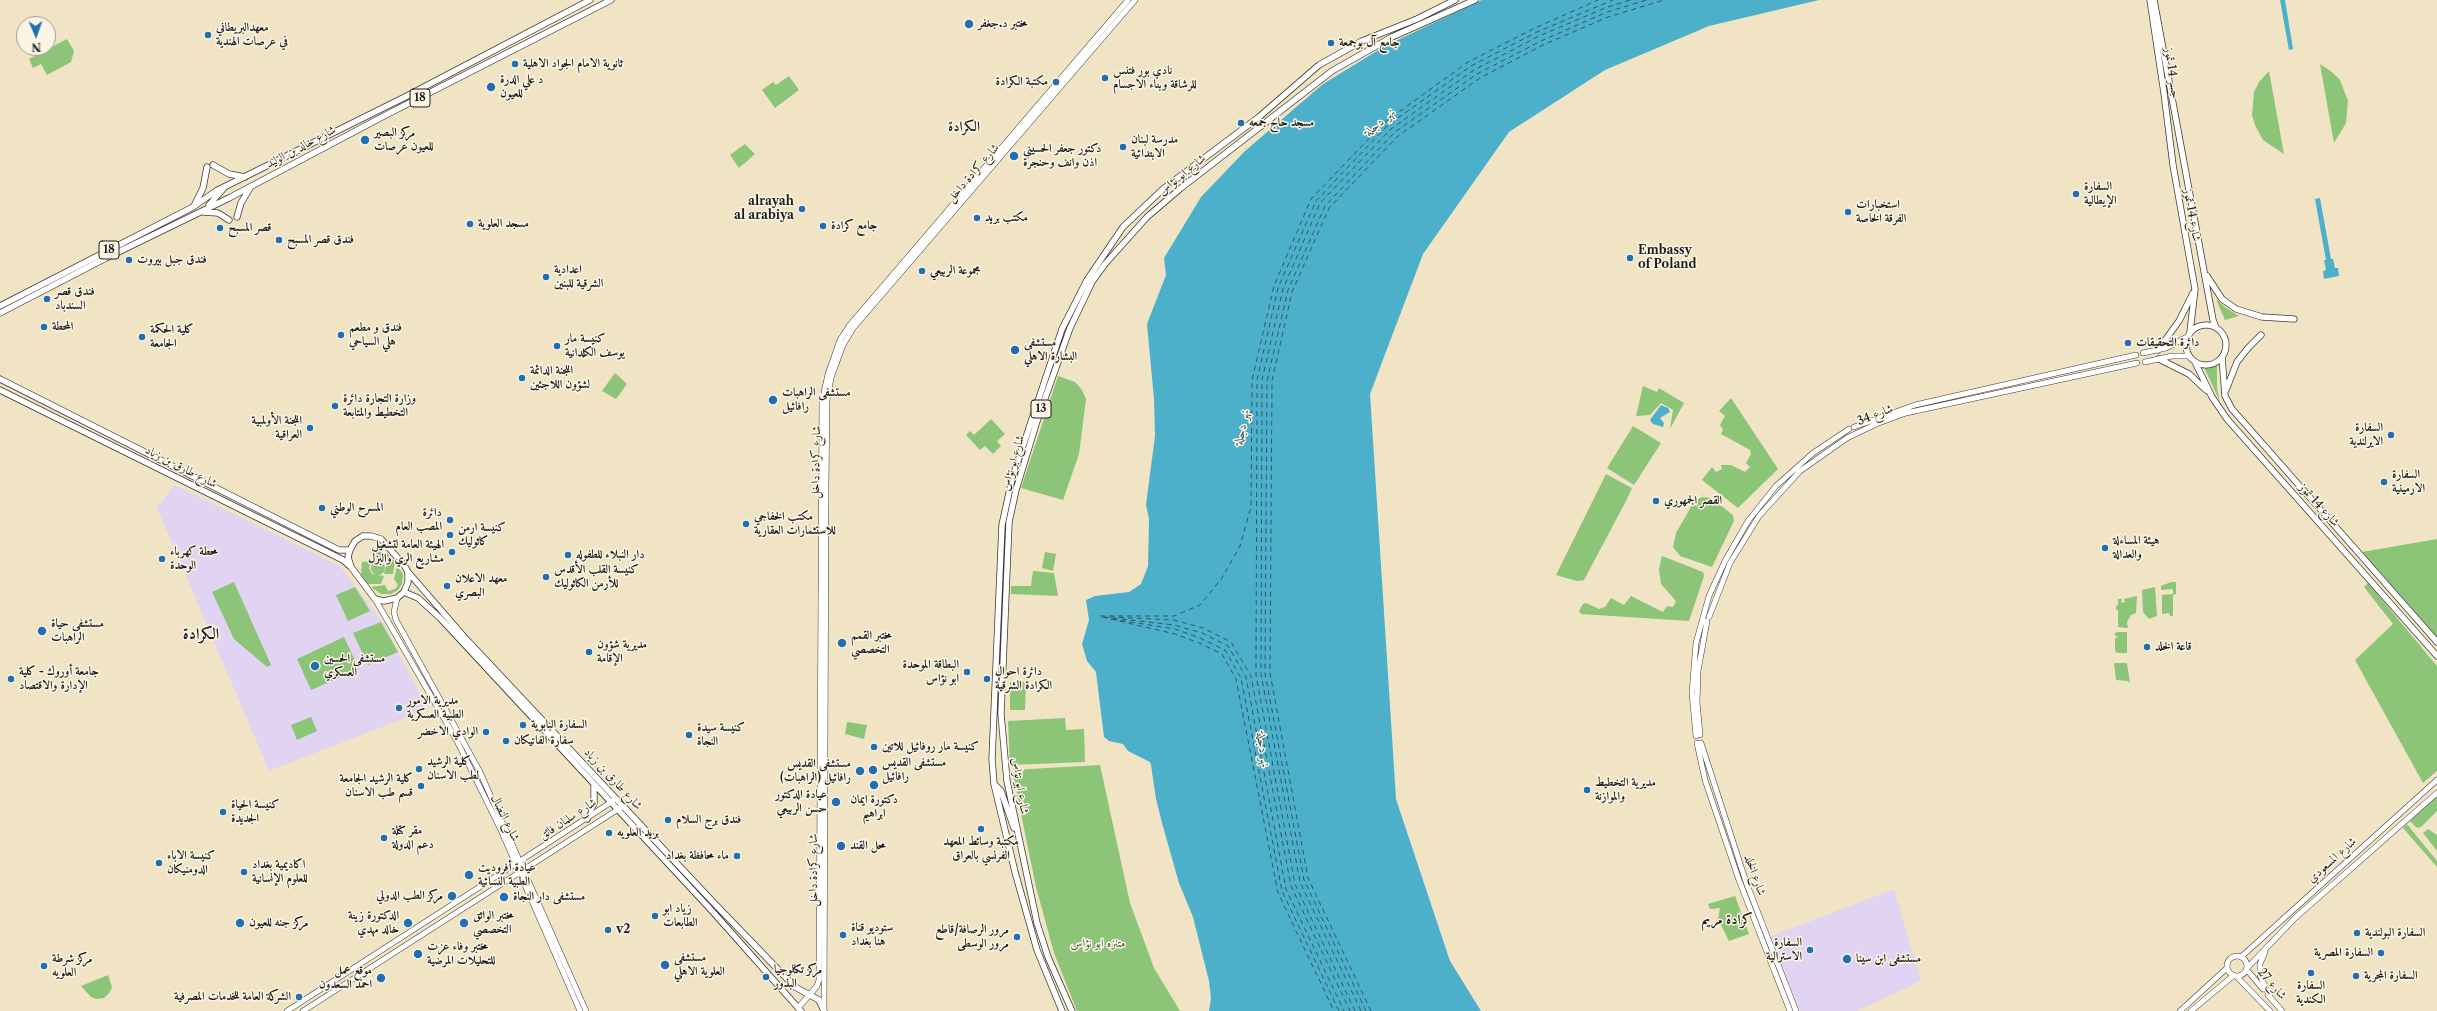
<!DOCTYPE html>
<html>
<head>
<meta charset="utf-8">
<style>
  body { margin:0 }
  #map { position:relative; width:2437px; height:1011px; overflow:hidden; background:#f0e4c5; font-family:"Libre Caslon Text",serif }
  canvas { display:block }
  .north { position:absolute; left:16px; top:16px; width:40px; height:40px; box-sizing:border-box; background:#fcf5e5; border:1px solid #a29e95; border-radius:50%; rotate:178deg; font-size:11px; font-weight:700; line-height:16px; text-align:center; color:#1c1c1c }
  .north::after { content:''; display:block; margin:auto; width:14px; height:18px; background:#1f6fb2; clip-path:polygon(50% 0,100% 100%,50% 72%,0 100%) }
</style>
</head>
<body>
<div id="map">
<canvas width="2437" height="1011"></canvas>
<div class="north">N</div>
</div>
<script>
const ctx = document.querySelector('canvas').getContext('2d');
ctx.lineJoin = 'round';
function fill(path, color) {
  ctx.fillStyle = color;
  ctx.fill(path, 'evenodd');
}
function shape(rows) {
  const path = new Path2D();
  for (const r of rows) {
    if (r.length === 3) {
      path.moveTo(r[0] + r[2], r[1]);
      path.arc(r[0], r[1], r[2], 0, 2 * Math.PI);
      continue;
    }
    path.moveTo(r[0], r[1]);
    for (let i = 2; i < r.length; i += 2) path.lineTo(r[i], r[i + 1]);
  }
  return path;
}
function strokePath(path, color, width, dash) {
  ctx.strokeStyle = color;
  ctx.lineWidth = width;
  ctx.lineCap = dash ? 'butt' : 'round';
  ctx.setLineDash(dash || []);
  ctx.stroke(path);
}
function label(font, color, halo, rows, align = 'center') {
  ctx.font = font + ' "Libre Caslon Text",Amiri,serif';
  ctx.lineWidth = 3;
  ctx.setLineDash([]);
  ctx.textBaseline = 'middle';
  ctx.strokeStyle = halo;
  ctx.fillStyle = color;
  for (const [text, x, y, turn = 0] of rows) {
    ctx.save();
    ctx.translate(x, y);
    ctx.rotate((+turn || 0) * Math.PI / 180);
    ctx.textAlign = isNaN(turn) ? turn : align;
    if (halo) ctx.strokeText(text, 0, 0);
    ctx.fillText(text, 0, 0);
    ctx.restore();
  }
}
fill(shape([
  [174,485,340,566,383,623,428,709,269,771,157,508],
  [1894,889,1921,981,1857,1011,1800,1011,1769,937]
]), '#e1d4f3');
fill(shape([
  [67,39,74,51,71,62,47,75,41,64,33,68,29,59],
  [2320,64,2332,72,2340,80,2348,101,2346,123,2334,143],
  [2269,71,2284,154,2263,140,2255,125,2252,115,2254,92,2259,82],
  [789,76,799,90,775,108,762,90,773,82,776,85],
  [745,144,755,154,739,168,730,155],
  [2216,299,2226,308,2239,316,2225,320],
  [2217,363,2217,388,2220,402,2204,367,2213,366],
  [615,373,627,384,616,399,602,391],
  [1058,376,1075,382,1082,390,1086,399,1079,454,1063,500,1021,488],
  [1643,386,1657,392,1659,388,1684,403,1670,429,1673,410,1661,403,1650,415,1636,416],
  [1731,398,1778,469,1738,508,1702,480,1712,467,1716,472,1722,469,1721,465,1731,465,1745,472,1750,467,1746,463,1751,454,1750,450,1721,434,1723,430,1720,425,1725,416,1719,411],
  [991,419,1005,434,997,441,1001,446,993,454,985,446,980,450,966,435,970,431,974,435],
  [1633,426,1661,443,1634,485,1607,468],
  [1606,474,1632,488,1626,501,1584,580,1577,581,1556,575],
  [1703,497,1711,498,1733,515,1734,521,1712,567,1680,556,1673,547,1676,533,1695,500],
  [2437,539,2437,638,2362,552],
  [375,551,387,553,395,562,393,574,384,574,386,566,382,560,373,560],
  [1045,552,1056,554,1053,571,1042,568],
  [1662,556,1703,572,1704,576,1689,621,1581,614,1579,611,1583,604,1586,603,1599,609,1605,607,1611,598,1624,605,1631,596,1663,612,1667,606,1673,607,1676,601,1661,584,1659,569],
  [378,568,7],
  [372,561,369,568,372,574,384,576,381,584,368,584,361,574,362,562],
  [397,566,403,574,402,584,398,590,391,594,381,594,371,587,385,585,388,591,395,589,398,585,394,579],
  [1033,571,1054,573,1058,596,1011,594,1011,586,1031,586],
  [234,582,271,665,267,667,234,639,212,592],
  [2171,582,2176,582,2176,594,2173,595,2173,616,2170,616,2169,613,2162,614,2162,595,2173,594,2173,589,2161,590,2161,586],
  [2368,583,2437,666,2437,771,2423,783,2355,660,2393,624,2364,587],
  [355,587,370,611,348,621,336,595],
  [2155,587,2157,616,2149,619,2143,612,2142,590],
  [2137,596,2136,613,2131,615,2127,622,2128,628,2118,627,2118,610,2116,610,2116,606,2118,605,2118,599,2122,599,2121,603,2125,602,2124,599],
  [381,622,398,652,368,665,353,633],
  [2117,632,2127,632,2127,653,2117,653,2115,651,2115,638,2118,638,2114,634],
  [344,637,359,669,311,690,297,659],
  [2114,663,2127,663,2130,683,2128,681,2116,680],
  [1010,682,1026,682,1025,710,1010,710],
  [311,717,317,731,297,740,291,725],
  [1065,718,1066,730,1084,729,1085,762,1010,765,1008,721],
  [847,722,867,725,864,739,845,734],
  [1100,765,1130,903,1154,968,1180,1011,1077,1011,1054,953,1036,887,1012,770],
  [2435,798,2437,798,2437,811,2421,827,2417,828,2410,821],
  [2407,824,2437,861,2437,867,2403,828],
  [2428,829,2437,835,2437,851,2423,833],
  [1735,896,1749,934,1729,941,1718,919,1720,908,1710,909,1708,904],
  [108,975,112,987,110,992,104,998,97,999,91,997,81,986]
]), '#8cc478');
fill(shape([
  [1482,0,1819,0,1709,26,1605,70,1509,132,1423,254,1370,394,1396,799,1450,961,1481,1011,1209,1011,1211,998,1209,981,1193,917,1179,883,1162,823,1156,799,1151,765,1150,762,1128,751,1123,744,1109,741,1104,737,1096,672,1087,661,1082,644,1089,620,1086,600,1095,596,1129,592,1141,584,1148,566,1149,519,1146,505,1155,436,1154,399,1147,324,1166,275,1164,258,1201,197,1245,151,1323,84,1385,46],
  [2280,0,2285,0,2293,49,2289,50],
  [2320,198,2331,259,2333,259,2335,268,2338,268,2339,276,2324,279,2323,271,2326,270,2324,260,2326,260,2315,199],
  [1661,405,1668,408,1670,412,1660,418,1664,423,1663,427,1653,424,1650,420]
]), '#4cb0cb');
strokePath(shape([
  [1100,616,1174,616,1200,605,1222,578,1240,546,1251,507,1252,380,1274,286,1311,199,1385,122,1468,62,1535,28,1598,0],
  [1102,617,1175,634,1199,643,1222,654,1236,679,1278,893,1334,1011],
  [1104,617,1174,625,1202,633,1228,646,1246,677,1286,889,1344,1011],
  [1110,617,1174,620,1203,628,1231,642,1251,676,1291,886,1350,1011],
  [1112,619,1175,629,1200,638,1225,650,1241,678,1282,891,1339,1011],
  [1355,1011,1295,884,1256,675,1257,380,1278,288,1316,201,1388,125,1471,66,1537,32,1613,0],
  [1361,1011,1300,882,1261,674,1262,380,1283,289,1320,203,1391,129,1474,70,1539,36,1605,8,1630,0],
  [1366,1011,1304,880,1265,673,1267,381,1288,290,1325,206,1395,132,1477,74,1541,41,1607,12,1647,0],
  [1371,1011,1308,878,1270,673,1272,381,1292,292,1329,208,1398,136,1480,78,1543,45,1608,17,1664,0]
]), '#2f5762', 1, [5, 4]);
const secondary = shape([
  [2143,353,2166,348,2187,337],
  [2145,362,2172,356,2189,356],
  [1854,427,1915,405,2136,355],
  [397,598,394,612,396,620,480,772,586,1011],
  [375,599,457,741,501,830,580,1011],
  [1709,617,1730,563,1759,516,1800,471,1847,438,1876,424,1906,413,2137,363],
  [1700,735,1697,702,1698,671,1707,621],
  [1696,736,1692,693,1696,643,1709,596,1725,561,1748,521,1776,486,1813,453,1849,429],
  [1697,743,1705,780,1739,880,1790,1011],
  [1701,743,1746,882,1796,1011],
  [2265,952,2260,964,2260,975,2270,997],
  [2237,966,10],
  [2241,957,2437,780],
  [2248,967,2295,918,2437,793],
  [2247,970,2263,989],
  [2237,977,2270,1011],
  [2268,995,2282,1011],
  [798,1008,817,986,819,980,822,402,828,374,840,340,849,326,1128,0],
  [287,1011,613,801],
  [303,1011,620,808],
  [824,1011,826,484,827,400,831,378,843,345,854,327,1135,0],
  [2180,1011,2227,968],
  [2191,1011,2233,976]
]);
const primary = shape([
  [2150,0,2164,93,2173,165,2195,289,2190,332],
  [2154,0,2213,320,2216,328],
  [213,165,229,174,245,177],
  [195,204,203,188,207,167],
  [209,205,224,188],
  [203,212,218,213,229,220],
  [237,217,241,203,250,188],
  [2207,276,2222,299,2236,309,2262,317,2294,319],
  [0,306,193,207,216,191,405,97,590,0],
  [0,313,106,258,229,198,382,117,611,0],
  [2206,345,20],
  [2158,350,2179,321,2193,293],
  [2222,357,2225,396,2232,409,2437,642],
  [2159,359,2189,374,2206,390],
  [2195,362,2212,397,2227,419,2437,656],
  [0,379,339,550,350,550],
  [0,390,325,551,343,560,351,567],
  [2226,390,2237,362,2248,348,2261,335],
  [363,536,371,536,381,539,404,565,408,572,408,582,404,592,397,598,384,601,375,599,351,567,348,557,350,550,355,541,363,536],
  [408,572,466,639,713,902,795,987,819,1000,824,1011],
  [404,592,418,598,440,618,713,912,801,1011],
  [994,784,1001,791,1014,828],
  [587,819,594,803,594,786],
  [1062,1011,1037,950,1015,872,994,784,992,759,1002,525,1012,479,1062,329,1087,280,1123,227,1163,189,1259,117,1319,65,1362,41,1417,19,1455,0],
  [1072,1011,1048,957,1037,923,1007,781,1001,714,1009,522,1016,490,1037,421,1070,328,1092,282,1105,264,1147,217,1181,188,1332,71,1392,37,1475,0]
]);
strokePath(secondary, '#3c3a35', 6);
strokePath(primary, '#3c3a35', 7);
strokePath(secondary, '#fff', 5);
strokePath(primary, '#fff', 5.5);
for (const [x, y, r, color] of [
  [969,24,5,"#1f6fb2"],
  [208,35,4,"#1f6fb2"],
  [1331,43,4,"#1f6fb2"],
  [515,64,4,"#1f6fb2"],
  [1105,78,4,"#1f6fb2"],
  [1056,82,4,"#1f6fb2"],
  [491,87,5,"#1f6fb2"],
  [1241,123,4,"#1f6fb2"],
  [365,140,5,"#1f6fb2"],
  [1123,147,4,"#1f6fb2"],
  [1014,156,5,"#1f6fb2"],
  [2076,194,4,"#1f6fb2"],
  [802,209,4,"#1f6fb2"],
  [1848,212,4,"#1f6fb2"],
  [977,218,4,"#1f6fb2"],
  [470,224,4,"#1f6fb2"],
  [823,226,4,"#1f6fb2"],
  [220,228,4,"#1f6fb2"],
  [279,240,4,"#1f6fb2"],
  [1630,258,4,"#1f6fb2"],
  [129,260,4,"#1f6fb2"],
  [922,271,4,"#1f6fb2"],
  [546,277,4,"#1f6fb2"],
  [47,299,4,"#1f6fb2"],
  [44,327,4,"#1f6fb2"],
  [341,335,4,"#1f6fb2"],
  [142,337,4,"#1f6fb2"],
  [2128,343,4,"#1f6fb2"],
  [557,346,4,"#1f6fb2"],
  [1015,350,5,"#1f6fb2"],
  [522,378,4,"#1f6fb2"],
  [773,400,5,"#1f6fb2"],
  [335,406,4,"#1f6fb2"],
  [310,428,4,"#1f6fb2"],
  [2391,435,4,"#1f6fb2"],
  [2384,482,4,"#1f6fb2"],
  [1656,501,4,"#1f6fb2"],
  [322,508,4,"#1f6fb2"],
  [450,520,4,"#1f6fb2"],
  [746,524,4,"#1f6fb2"],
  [450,535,4,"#1f6fb2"],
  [2105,548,4,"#1f6fb2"],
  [452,552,4,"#1f6fb2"],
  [568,555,4,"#1f6fb2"],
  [162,559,4,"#1f6fb2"],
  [546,577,4,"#1f6fb2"],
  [447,586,4,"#1f6fb2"],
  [42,631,5,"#1f6fb2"],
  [842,643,5,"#1f6fb2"],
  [2147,647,4,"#1f6fb2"],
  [589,652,4,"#1f6fb2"],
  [315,666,5,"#1f6fb2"],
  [967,672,4,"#1f6fb2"],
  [11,679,4,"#1f6fb2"],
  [987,679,4,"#1f6fb2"],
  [399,708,4,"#1f6fb2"],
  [523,725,4,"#1f6fb2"],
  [486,732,4,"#1f6fb2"],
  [689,735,4,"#1f6fb2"],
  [506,741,4,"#1f6fb2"],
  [874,747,4,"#1f6fb2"],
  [419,769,4,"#1f6fb2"],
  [873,770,5,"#1f6fb2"],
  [860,771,5,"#1f6fb2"],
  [874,785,5,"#1f6fb2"],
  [421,786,4,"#1f6fb2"],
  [1587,790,4,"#1f6fb2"],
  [836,802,5,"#1f6fb2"],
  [223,812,4,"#1f6fb2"],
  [668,820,4,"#1f6fb2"],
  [981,829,4,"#1f6fb2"],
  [609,833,4,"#1f6fb2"],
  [384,838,4,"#1f6fb2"],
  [841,846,5,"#1f6fb2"],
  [737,856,4,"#1f6fb2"],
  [159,863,4,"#1f6fb2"],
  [244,872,4,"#1f6fb2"],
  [469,875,5,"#1f6fb2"],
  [452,896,5,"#1f6fb2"],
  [504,897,5,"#1f6fb2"],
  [655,916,4,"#1f6fb2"],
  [240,923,5,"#1f6fb2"],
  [408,923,5,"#1f6fb2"],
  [464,923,5,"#1f6fb2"],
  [608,930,4,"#1f6fb2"],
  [2357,933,4,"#1f6fb2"],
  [843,935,4,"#1f6fb2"],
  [1017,937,4,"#1f6fb2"],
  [1810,950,4,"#1f6fb2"],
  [2381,953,4,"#1f6fb2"],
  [418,954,5,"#1f6fb2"],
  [1847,959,5,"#1f6fb2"],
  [665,965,5,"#1f6fb2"],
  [44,966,4,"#1f6fb2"],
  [2311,973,4,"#1f6fb2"],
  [2356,976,4,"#1f6fb2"],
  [766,977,4,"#1f6fb2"],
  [381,978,5,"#1f6fb2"],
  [299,997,4,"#1f6fb2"]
]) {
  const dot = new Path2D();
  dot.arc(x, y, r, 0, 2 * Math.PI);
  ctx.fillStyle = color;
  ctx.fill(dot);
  strokePath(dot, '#fcf5e5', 1.5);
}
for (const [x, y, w] of [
  [420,98,20],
  [109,250,20],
  [1041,409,20]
]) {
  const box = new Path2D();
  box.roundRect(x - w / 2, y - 9, w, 18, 3);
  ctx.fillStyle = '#fcf5e5';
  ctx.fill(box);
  strokePath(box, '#1c1c1c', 1);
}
label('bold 11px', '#1c1c1c', null, [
  ["18",420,98],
  ["18",109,250],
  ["13",1041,409]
]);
label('bold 12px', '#1c1c1c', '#fcf5e5', [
  ["مختبر د.جغفر",978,24],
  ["معهدالبريطاني",216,28],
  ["في عرصات الهندية",216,42],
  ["جامع آل بوجمعة",1339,43],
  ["ثانوية الامام الجواد الاهلية",523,64],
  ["نادي بور فتنس",1113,71],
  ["للرشاقة وبناء الاجسام",1113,85],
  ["د علي الدرة",500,80],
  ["للعيون",500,94],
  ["مكتبة الكرادة",1048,82,"right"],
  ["مسجد حاج جمعه",1249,123],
  ["مركز البصير",374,133],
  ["للعيون عرصات",374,147],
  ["مدرسة لبنان",1131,140],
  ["الابتدائية",1131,154],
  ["دكتور جعفر الحسيني",1023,149],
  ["اذن وانف وحنجرة",1023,163],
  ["السفارة",2084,187],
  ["الإيطالية",2084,201],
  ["alrayah",794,202,"right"],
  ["al arabiya",794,216,"right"],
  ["استخبارات",1856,205],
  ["الفرقة الخاصة",1856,219],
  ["مكتب بريد",985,218],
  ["مسجد العلوية",478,224],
  ["جامع كرادة",831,226],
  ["قصر المسبح",228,228],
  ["فندق قصر المسبح",287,240],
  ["Embassy",1638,251],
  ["of Poland",1638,265],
  ["فندق جبل بيروت",137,260],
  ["اعدادية",554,270],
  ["الشرقية للبنين",554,284],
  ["مجموعة الربيعي",930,271],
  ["فندق قصر",55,292],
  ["السندباد",55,306],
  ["المحطة",52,327],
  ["فندق و مطعم",349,328],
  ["هلي السياحي",349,342],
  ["كلية الحكمة",150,330],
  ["الجامعة",150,344],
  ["كنيسة مار",565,339],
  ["يوسف الكلدانية",565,353],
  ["مستشفى",1024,343],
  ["البشارة الاهلي",1024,357],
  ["دائرة التحقيقات",2136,343],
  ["اللجنة الدائمة",530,371],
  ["لشؤون اللاجئين",530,385],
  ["مستشفى الراهبات",782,393],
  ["رافائيل",782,407],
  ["وزارة التجارة دائرة",343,399],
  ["التخطيط والمتابعة",343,413],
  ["اللجنة الأولمبية",302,421,"right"],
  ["العراقية",302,435,"right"],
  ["السفارة",2383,428,"right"],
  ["الايرلندية",2383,442,"right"],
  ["السفارة",2392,475],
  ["الارمينية",2392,489],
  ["القصر الجمهوري",1664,501],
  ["المسرح الوطني",330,508],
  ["دائرة",442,513,"right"],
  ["المصب العام",442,527,"right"],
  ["مكتب الخفاجي",754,517],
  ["للاستثمارات العقارية",754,531],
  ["كنيسة ارمن",458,528],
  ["كاثوليك",458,542],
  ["هيئة المساءلة",2113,541],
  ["والعدالة",2113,555],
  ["الهيئة العامة لتشغيل",444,545,"right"],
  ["مشاريع الري والبزل",444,559,"right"],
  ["محطة كهرباء",170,552],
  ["الوحدة",170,566],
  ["دار النبلاء للطفوله",576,555],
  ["كنيسة القلب الأقدس",554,570],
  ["للأرمن الكاثوليك",554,584],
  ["معهد الاعلان",455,579],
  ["البصري",455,593],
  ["مستشفى حياة",51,624],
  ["الراهبات",51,638],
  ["مختبر القمم",851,636],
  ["التخصصي",851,650],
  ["مديرية شؤون",597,645],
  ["الإقامة",597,659],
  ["قاعة الخلد",2155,647],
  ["مستشفى الحسين",324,659],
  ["العسكري",324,673],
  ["البطاقة الموحدة",959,665,"right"],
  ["ابو نؤاس",959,679,"right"],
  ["جامعة أوروك - كلية",19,672],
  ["الإدارة والاقتصاد",19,686],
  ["دائرة احوال",995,672],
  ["الكرادة الشرقية",995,686],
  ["مديرية الامور",407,701],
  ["الطبية العسكرية",407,715],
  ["السفارة البابوية",531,725],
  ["كنيسة سيدة",697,728],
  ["النجاة",697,742],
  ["الوادي الاخضر",478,732,"right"],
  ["سفارة الفاتيكان",514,741],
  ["كنيسة مار روفائيل للاتين",882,747],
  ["كلية الرشيد",427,762],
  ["لطب الاسنان",427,776],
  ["مستشفى القديس",882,763],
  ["رافائيل",882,777],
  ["مستشفى القديس",851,764,"right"],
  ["رافائيل (الراهبات)",851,778,"right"],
  ["كلية الرشيد الجامعة",413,779,"right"],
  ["قسم طب الاسنان",413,793,"right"],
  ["مديرية التخطيط",1595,783],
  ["والموازنة",1595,797],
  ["عيادة الدكتور",827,795,"right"],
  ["حسن الربيعي",827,809,"right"],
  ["دكتورة ايمان",874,800,"center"],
  ["ابراهيم",874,814,"center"],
  ["كنيسة الحياة",231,805],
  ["الجديدة",231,819],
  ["فندق برج السلام",676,820],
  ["مقر كتلة",392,831],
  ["دعم الدولة",392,845],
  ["بريد العلويه",617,833],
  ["مكتبة وسائط المعهد",981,842,"center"],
  ["الفرنسي بالعراق",981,856,"center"],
  ["محل القند",850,846],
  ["كنيسة الاباء",167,856],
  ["الدومنيكان",167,870],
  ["ماء محافظة بغداد",729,856,"right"],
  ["اكاديمية بغداد",252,865],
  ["للعلوم الإنسانية",252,879],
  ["عيادة أفروديت",478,868],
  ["الطبية النسائية",478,882],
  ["مركز الطب الدولي",443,896,"right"],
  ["مستشفى دار النجاة",513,897],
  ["زياد ابو",663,909],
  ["الطابعات",663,923],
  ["الدكتورة زينة",399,916,"right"],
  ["خالد مهدي",399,930,"right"],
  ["مختبر الواثق",473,916],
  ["التخصصي",473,930],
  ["مركز جنه للعيون",249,923],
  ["ستوديو قناة",851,928],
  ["هنا بغداد",851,942],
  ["v2",616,930],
  ["مرور الرصافة/قاطع",1009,930,"right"],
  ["مرور الوسطى",1009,944,"right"],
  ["السفارة البولندية",2365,933],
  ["السفارة",1802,943,"right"],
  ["الاسترالية",1802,957,"right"],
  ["مختبر وفاء عزت",427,947],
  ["للتحليلات المرضية",427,961],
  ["السفارة المصرية",2373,953,"right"],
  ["مستشفى",674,958],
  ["العلوية الاهلي",674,972],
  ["مركز شرطة",52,959],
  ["العلويه",52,973],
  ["مستشفى ابن سينا",1856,959],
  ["مركز تكنلوجيا",774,970],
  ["البذور",774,984],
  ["موقع عمل",372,971,"right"],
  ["احمد السعدون",372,985,"right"],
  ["السفارة المجرية",2364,976],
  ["السفارة",2311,986,"center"],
  ["الكندية",2311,1000,"center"],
  ["الشركة العامة للخدمات المصرفية",291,997,"right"]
], 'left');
label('12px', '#1c1c1c', '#fcf5e5', [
  ["جسر 14 تموز",2172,73,82],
  ["شارع خالد بن الوليد",301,147,-28],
  ["شارع كرادة داخل",973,173,-49],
  ["شارع ابو نؤاس",1182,175,-39],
  ["شارع 14 تموز",2192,215,80],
  ["شارع 34",1875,415,-22],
  ["شارع كرادة داخل",816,462,-89],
  ["شارع ابو نؤاس",1013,463,-74],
  ["شارع طارق بن زياد",181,467,27],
  ["شارع 14 تموز",2319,505,48],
  ["شارع طارق بن زياد",613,779,47],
  ["شارع ابو نؤاس",1020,786,81],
  ["شارع النضال",505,818,64],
  ["شارع سلمان فائق",568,819,-33],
  ["شارع المسعودي",2332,860,-42],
  ["شارع كرادة داخل",814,870,-90],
  ["شارع الخلد",1755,875,71],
  ["شارع 27",2272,984,49]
]);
label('12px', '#43573c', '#fcf5e5', [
  ["متنزه ابو نؤاس",1098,944]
]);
label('italic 13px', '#2f5762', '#fcf5e5', [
  ["نهر دجلة",1380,122,-41],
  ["نهر دجلة",1242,427,-79],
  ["نهر دجلة",1263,750,81]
]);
label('bold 14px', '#1c1c1c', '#fcf5e5', [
  ["الكرادة",964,127],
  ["كرادة مريم",1727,920]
]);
label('bold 16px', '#1c1c1c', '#fcf5e5', [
  ["الكرادة",201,634]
]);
</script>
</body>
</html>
